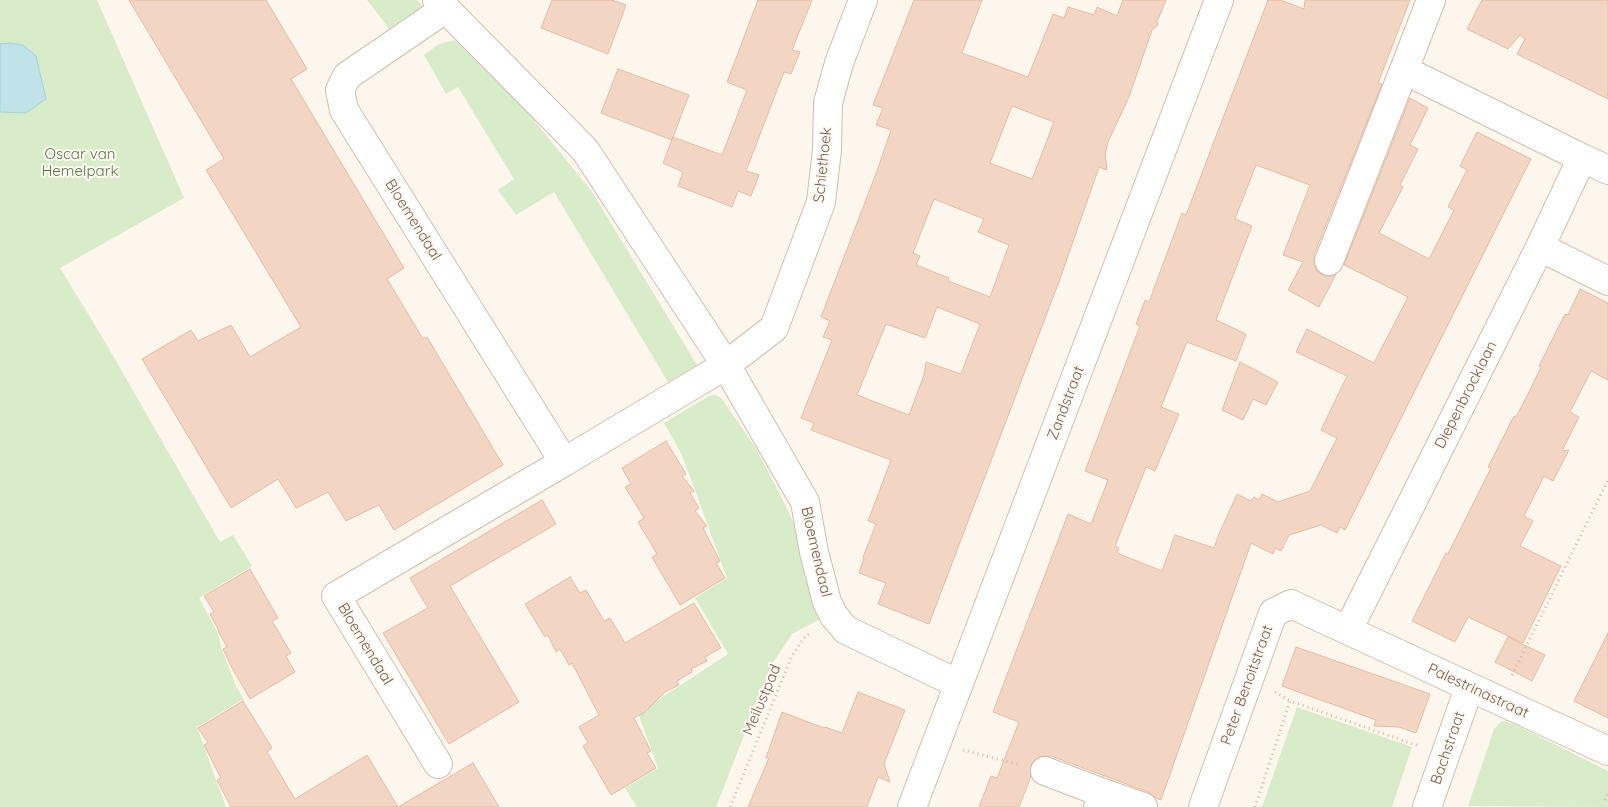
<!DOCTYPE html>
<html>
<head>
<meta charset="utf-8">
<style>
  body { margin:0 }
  canvas { display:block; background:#fdf6ec }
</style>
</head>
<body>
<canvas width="1608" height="807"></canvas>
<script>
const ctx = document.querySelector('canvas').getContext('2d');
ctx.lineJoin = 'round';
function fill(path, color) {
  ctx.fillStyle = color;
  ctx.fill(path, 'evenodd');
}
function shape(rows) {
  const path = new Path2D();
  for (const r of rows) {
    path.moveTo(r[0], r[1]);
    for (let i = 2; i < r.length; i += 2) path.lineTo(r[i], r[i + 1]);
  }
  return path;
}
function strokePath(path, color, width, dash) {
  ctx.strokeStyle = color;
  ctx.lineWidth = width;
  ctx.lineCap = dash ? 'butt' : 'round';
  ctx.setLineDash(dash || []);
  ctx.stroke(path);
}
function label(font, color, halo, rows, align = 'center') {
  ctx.font = font + ' Quicksand,sans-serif';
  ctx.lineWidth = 4;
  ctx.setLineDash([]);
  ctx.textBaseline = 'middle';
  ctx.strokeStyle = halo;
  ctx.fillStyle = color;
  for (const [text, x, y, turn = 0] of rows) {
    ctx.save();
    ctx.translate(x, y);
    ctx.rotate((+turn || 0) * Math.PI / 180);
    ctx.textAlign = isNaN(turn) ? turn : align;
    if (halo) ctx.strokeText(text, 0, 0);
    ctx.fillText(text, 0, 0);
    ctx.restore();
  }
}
fill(shape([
  [0,0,97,0,184,198,60,268,101,335,220,542,233,535,252,566,199,598,217,631,222,650,236,686,244,699,197,727,226,807,0,807],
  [367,0,417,0,433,17,397,39],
  [455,40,525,109,592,192,697,365,668,382,554,192,516,215,498,190,514,179,458,87,446,94,424,55,439,44],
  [714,395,719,396,722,399,755,447,779,492,796,528,811,599,822,618,792,634,772,664,716,807,637,807,625,788,658,768,638,713,728,654,695,598,727,578,682,455,664,423,709,396],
  [1297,707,1412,747,1392,807,1262,807],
  [1502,721,1514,724,1608,771,1608,807,1468,806,1494,729]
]), '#d8ecc9');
const water = shape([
  [10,43,23,45,36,56,46,99,26,113,0,112,0,44,10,43]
]);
fill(water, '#bfe3e8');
strokePath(water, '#a5d3da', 1);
const building = shape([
  [129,0,266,0,307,69,291,79,404,268,387,279,423,339,427,337,503,465,394,530,379,505,346,521,328,492,296,508,278,479,231,508,142,359,191,330,198,341,231,325,250,357,301,327,206,170,224,159,129,0],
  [552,0,612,0,626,5,608,54,541,28,552,0],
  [758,0,812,0,792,50,800,52,791,74,784,72,746,171,759,175,751,196,738,191,732,207,678,186,683,172,663,163,673,137,722,155,747,90,727,82,758,0],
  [914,0,982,0,962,53,1028,77,1053,14,1064,18,1068,7,1094,15,1097,7,1117,16,1123,0,1166,0,1157,22,1158,25,1152,30,1129,97,1108,142,1105,154,1107,170,1099,167,1060,279,929,624,878,604,886,583,859,573,864,558,863,557,876,524,868,521,891,460,811,430,814,423,801,418,832,340,823,337,830,321,821,317,877,171,891,130,876,125,883,108,873,105,914,0],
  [1012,106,1054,122,1032,179,990,163,1012,106],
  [934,199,984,219,978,232,1009,245,990,297,948,281,949,278,916,265,920,256,913,253,934,199],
  [937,307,980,324,961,374,926,362,924,375,909,415,857,395,886,324,925,338,937,307],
  [1268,0,1280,0,1304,9,1305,0,1410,0,1378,83,1382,84,1314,255,1314,264,1317,271,1324,276,1331,276,1336,274,1319,307,1288,290,1303,262,1283,255,1310,185,1256,165,1235,219,1252,226,1216,320,1246,334,1236,361,1187,342,1161,407,1179,414,1155,471,1146,467,1115,546,1119,548,1117,553,1162,571,1175,535,1214,548,1219,534,1237,494,1251,501,1254,497,1259,500,1262,494,1278,502,1310,491,1337,438,1321,430,1347,376,1296,352,1307,329,1374,363,1408,297,1344,265,1410,98,1428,108,1410,145,1418,149,1400,185,1403,187,1379,233,1429,259,1454,210,1448,207,1467,170,1460,166,1477,132,1531,159,1345,530,1340,527,1337,533,1321,525,1289,535,1281,551,1275,548,1273,554,1251,543,1161,800,1156,798,1148,792,1051,756,1043,756,1036,759,1031,765,1031,776,1019,807,979,807,991,776,997,778,1019,722,993,712,1068,514,1091,524,1108,480,1085,471,1140,326,1136,324,1145,300,1149,302,1182,213,1186,215,1268,0],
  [1482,0,1608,0,1608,99,1517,54,1525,39,1520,35,1508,49,1467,29,1482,0],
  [618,69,689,95,672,140,601,113,618,69],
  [1580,289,1608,303,1608,380,1591,371,1570,412,1579,417,1562,451,1569,450,1553,481,1544,476,1524,516,1533,521,1520,546,1561,566,1523,643,1468,617,1455,642,1412,621,1446,553,1448,554,1491,468,1488,467,1514,416,1516,417,1529,392,1541,367,1539,366,1565,314,1568,315,1580,289],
  [1240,362,1278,382,1266,405,1253,399,1243,420,1222,410,1240,362],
  [666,441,686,474,682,476,694,491,690,493,699,508,695,511,707,526,703,528,720,561,716,563,725,578,680,605,652,557,657,554,638,522,644,518,625,487,631,484,622,468,666,441],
  [542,500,556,524,450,586,519,702,449,744,383,633,428,608,410,578,542,500],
  [250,569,278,618,272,621,291,653,286,656,295,672,250,699,231,666,223,649,227,647,218,631,219,631,210,614,214,612,204,596,250,569],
  [570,577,580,593,586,590,604,621,610,618,625,643,694,603,721,648,705,657,707,661,691,669,692,672,677,681,679,685,665,692,645,712,634,718,651,751,647,753,656,768,611,795,583,746,588,743,579,727,599,715,572,663,569,665,560,649,556,652,548,635,545,637,525,604,570,577],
  [1608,633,1608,718,1574,701,1608,633],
  [1508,637,1545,655,1532,681,1495,662,1508,637],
  [1296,647,1430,694,1416,733,1399,727,1374,726,1376,720,1282,686,1296,647],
  [858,692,905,710,884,764,890,782,878,777,867,807,748,807,769,758,766,758,782,712,824,728,825,727,842,733,858,692],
  [243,701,272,748,267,752,295,799,367,755,398,807,231,807,217,780,221,778,204,745,208,743,198,728,243,701],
  [473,763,499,807,398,807,473,763]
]);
fill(building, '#f3d5c3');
strokePath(building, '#e6bba3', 1);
const minor = shape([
  [437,0,585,150,726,365,805,502,814,552,827,602,834,616,846,630,959,684],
  [1404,70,1431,0],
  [1582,158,1608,170],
  [1540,247,1608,281],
  [1329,261,1404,70,1582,158,1540,247,1348,630],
  [564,462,726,365,774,328,821,202,827,150,828,103,839,63,863,0],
  [438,764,336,596,564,462,344,110,340,90,347,76,445,9],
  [1045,771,1103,793],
  [912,807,1219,0],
  [1098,807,1103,793,1143,807],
  [1203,807,1273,613,1291,604,1608,751],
  [1427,807,1469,688]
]);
strokePath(minor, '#d1beb0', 30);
strokePath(shape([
  [1512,675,1608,480],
  [1275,692,1290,701],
  [963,750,1017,764],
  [1605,800,1608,794],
  [730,807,792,656,803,639,811,632],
  [1255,807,1290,701,1419,746]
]), '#d9b8a5', 3, [1, 4]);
strokePath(minor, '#fff', 28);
label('15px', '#537a41', '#fffaf3', [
  ["Oscar van",80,154],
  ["Hemelpark",80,171]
]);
label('15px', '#7a5c4d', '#fffaf3', [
  ["Schiethoek",823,165,-84],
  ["Bloemendaal",413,220,58],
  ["Diepenbrocklaan",1466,395,-63],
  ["Zandstraat",1066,403,-69],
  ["Bloemendaal",816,552,77],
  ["Bloemendaal",365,644,59],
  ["Peter Benoitstraat",1247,685,-70],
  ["Palestrinastraat",1478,691,25],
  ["Meilustpad",762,700,-67],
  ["Bachstraat",1448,748,-71]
]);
</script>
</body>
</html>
